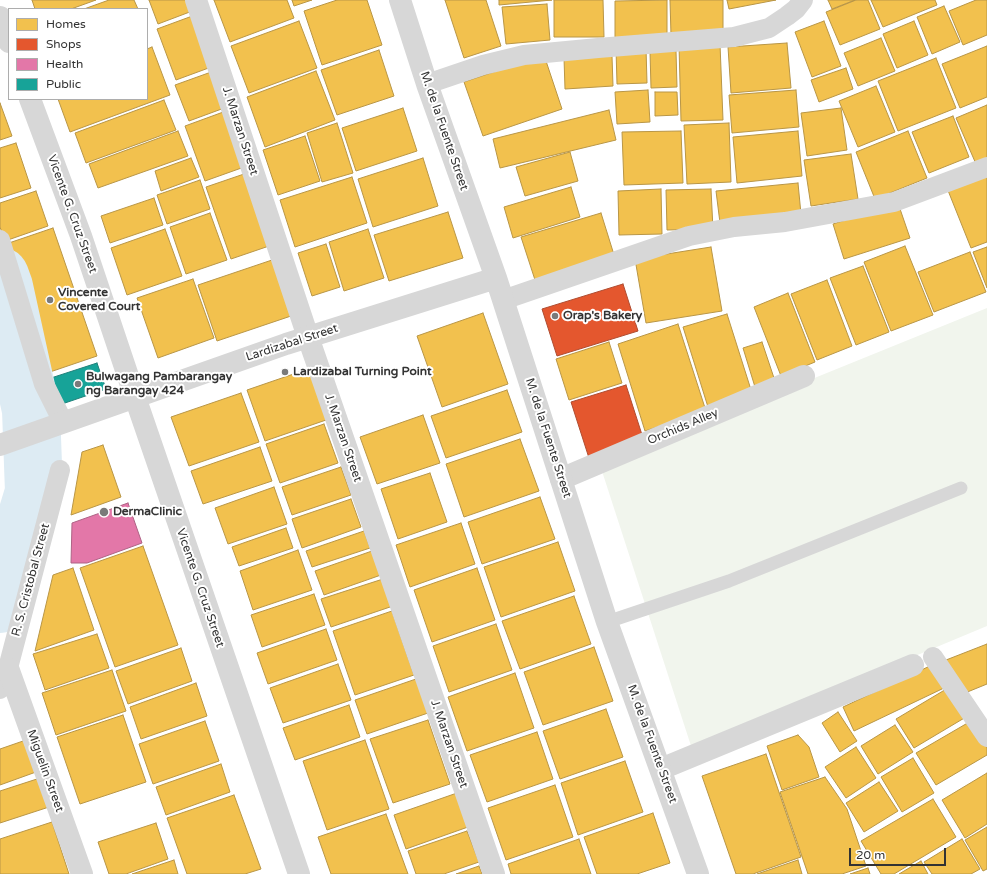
<!DOCTYPE html>
<html>
<head>
<meta charset="utf-8">
<style>
  body { margin:0 }
  #map { position:relative; width:987px; height:874px; overflow:hidden; background:#fff; font-family:"Varela Round",sans-serif }
  canvas { display:block }
  .legend { position:absolute; left:8px; top:8px; width:140px; height:92px; box-sizing:border-box; background:#fff; border:1px solid #adadad; margin:0; padding:5px 7px; list-style:none; font-size:12px; color:#333 }
  .legend li { display:flex; align-items:center; gap:8px; height:20px }
  .legend b { width:20px; border:1px solid #adadad }
  .scale { position:absolute; left:849px; top:848px; width:97px; height:18px; box-sizing:border-box; border:2px solid #333; border-top:0; padding-left:5px; font-size:12px; line-height:14px; white-space:nowrap; color:#333; -webkit-text-stroke:3px #fff; paint-order:stroke }
</style>
</head>
<body>
<div id="map">
<canvas width="987" height="874"></canvas>
<ul class="legend">
<li><b style="height:11px;background:#f2c14e"></b>Homes</li>
<li><b style="height:11px;background:#e4572e"></b>Shops</li>
<li><b style="height:11px;background:#e377a8"></b>Health</li>
<li><b style="height:11px;background:#17a398"></b>Public</li>
</ul>
<div class="scale">20 m</div>
</div>
<script>
const ctx = document.querySelector('canvas').getContext('2d');
ctx.lineJoin = 'round';
function fill(path, color) {
  ctx.fillStyle = color;
  ctx.fill(path, 'evenodd');
}
function shape(rows) {
  const path = new Path2D();
  for (const r of rows) {
    path.moveTo(r[0], r[1]);
    for (let i = 2; i < r.length; i += 2) path.lineTo(r[i], r[i + 1]);
  }
  return path;
}
function strokePath(path, color, width, dash) {
  ctx.strokeStyle = color;
  ctx.lineWidth = width;
  ctx.lineCap = dash ? 'butt' : 'round';
  ctx.setLineDash(dash || []);
  ctx.stroke(path);
}
function label(font, color, halo, rows, align = 'center') {
  ctx.font = font + ' "Varela Round",sans-serif';
  ctx.lineWidth = 4;
  ctx.setLineDash([]);
  ctx.textBaseline = 'middle';
  ctx.strokeStyle = halo;
  ctx.fillStyle = color;
  for (const [text, x, y, turn = 0] of rows) {
    ctx.save();
    ctx.translate(x, y);
    ctx.rotate((+turn || 0) * Math.PI / 180);
    ctx.textAlign = isNaN(turn) ? turn : align;
    if (halo) ctx.strokeText(text, 0, 0);
    ctx.fillText(text, 0, 0);
    ctx.restore();
  }
}
fill(shape([
  [987,308,987,626,692,749,600,465]
]), '#f1f5ed');
const homes = shape([
  [32,0,96,0,71,9,35,9,32,0],
  [109,0,134,0,138,9,84,9,109,0],
  [149,0,191,0,195,10,158,24,149,0],
  [214,0,287,0,294,18,230,42,214,0],
  [292,0,312,0,294,6,292,0],
  [337,0,367,0,382,45,322,65,304,11,337,0],
  [445,0,486,0,501,46,464,58,445,0],
  [499,0,552,0,499,5,499,0],
  [554,0,603,0,604,37,554,37,554,0],
  [667,0,667,42,615,42,615,1,667,0],
  [670,0,723,0,723,35,671,35,670,0],
  [727,0,776,0,729,9,727,0],
  [828,0,855,0,832,9,828,0],
  [856,0,868,0,880,29,840,45,826,12,856,0],
  [871,0,935,0,937,5,883,27,871,0],
  [976,0,987,0,987,35,963,45,949,11,976,0],
  [547,4,550,40,506,44,502,7,547,4],
  [944,6,960,42,932,54,917,17,944,6],
  [195,15,214,66,176,80,157,29,195,15],
  [299,21,317,68,249,93,231,46,299,21],
  [824,21,841,66,812,77,795,32,824,21],
  [914,21,928,55,897,68,883,34,914,21],
  [881,38,895,71,858,86,844,53,881,38],
  [787,43,791,88,731,93,728,47,787,43],
  [720,44,723,120,681,121,679,45,720,44],
  [987,46,987,97,960,108,942,64,987,46],
  [152,47,170,95,70,132,58,99,147,99,147,49,152,47],
  [646,48,647,83,617,84,616,49,646,48],
  [379,50,394,96,337,115,321,70,379,50],
  [676,51,677,87,651,88,650,52,676,51],
  [544,55,562,109,483,136,464,82,544,55],
  [612,56,613,86,565,89,564,58,612,56],
  [936,58,956,108,898,131,878,81,936,58],
  [846,68,853,89,819,102,811,80,846,68],
  [214,71,227,107,189,121,175,85,214,71],
  [316,71,335,120,265,147,247,97,316,71],
  [876,86,895,132,858,147,839,101,876,86],
  [648,90,650,122,617,124,615,92,648,90],
  [796,90,799,127,732,133,729,95,796,90],
  [655,92,677,92,678,115,655,116,655,92],
  [164,100,176,130,86,163,75,133,164,100],
  [0,103,12,136,0,140,0,103],
  [987,105,987,160,976,164,956,118,987,105],
  [403,108,417,151,356,171,342,128,403,108],
  [841,108,847,150,807,156,801,113,841,108],
  [609,110,616,140,500,168,493,139,609,110],
  [226,111,247,166,205,181,185,126,226,111],
  [953,116,969,157,929,173,912,132,953,116],
  [337,123,353,173,322,182,307,133,337,123],
  [729,123,731,182,687,184,684,125,729,123],
  [178,131,188,156,98,188,89,164,178,131],
  [681,131,683,183,624,185,622,132,681,131],
  [798,131,802,176,737,183,733,137,798,131],
  [908,131,927,178,875,199,856,152,908,131],
  [305,136,320,181,278,195,263,150,305,136],
  [16,143,31,188,0,198,0,148,16,143],
  [570,152,578,181,525,196,516,167,570,152],
  [851,154,858,199,811,206,804,160,851,154],
  [191,158,199,177,161,191,155,171,191,158],
  [423,158,438,206,373,227,358,179,423,158],
  [987,172,987,242,971,248,947,188,987,172],
  [247,173,272,245,231,259,206,187,247,173],
  [352,177,367,223,295,247,280,200,352,177],
  [200,180,210,209,167,224,157,195,200,180],
  [798,183,801,214,720,223,716,191,798,183],
  [571,187,580,217,513,238,504,207,571,187],
  [661,189,662,234,619,235,618,191,661,189],
  [711,189,713,229,667,230,666,190,711,189],
  [36,191,48,226,5,241,0,227,0,203,36,191],
  [154,198,163,225,110,243,101,216,154,198],
  [898,203,910,238,844,259,833,224,898,203],
  [448,212,463,258,389,281,374,235,448,212],
  [210,213,227,260,186,274,170,227,210,213],
  [601,213,615,258,536,283,521,237,601,213],
  [53,228,97,356,47,373,3,245,53,228],
  [165,229,182,276,127,295,111,248,165,229],
  [368,229,384,278,344,291,329,242,368,229],
  [326,244,340,287,312,296,298,253,326,244],
  [905,246,933,315,891,331,864,262,905,246],
  [711,247,722,311,646,323,635,259,711,247],
  [987,247,987,288,973,252,987,247],
  [970,252,986,292,934,312,918,272,970,252],
  [275,259,294,315,217,341,198,285,275,259],
  [863,266,889,332,856,345,830,278,863,266],
  [193,279,214,338,158,358,137,298,193,279],
  [827,280,852,346,817,360,791,294,827,280],
  [788,293,815,362,781,376,754,307,788,293],
  [483,313,508,384,442,407,417,336,483,313],
  [727,314,752,393,708,407,683,327,727,314],
  [678,324,706,411,645,431,618,344,678,324],
  [609,342,622,383,569,400,556,359,609,342],
  [762,342,775,381,755,387,743,348,762,342],
  [311,368,329,419,265,441,247,390,311,368],
  [507,390,522,432,446,458,431,416,507,390],
  [241,393,259,442,189,466,171,417,241,393],
  [423,415,440,463,377,484,360,437,423,415],
  [324,424,338,463,280,483,266,444,324,424],
  [520,439,539,491,464,517,446,464,520,439],
  [103,445,121,497,71,515,82,452,103,445],
  [260,447,272,481,203,504,191,471,260,447],
  [341,467,351,495,292,515,282,487,341,467],
  [430,473,447,522,398,539,381,489,430,473],
  [274,487,287,524,228,544,215,508,274,487],
  [540,497,555,539,482,564,468,522,540,497],
  [351,499,361,527,302,548,292,519,351,499],
  [0,517,11,520,0,552,0,517],
  [461,523,475,564,410,587,396,545,461,523],
  [286,528,293,548,239,566,232,547,286,528],
  [364,531,370,548,312,567,306,551,364,531],
  [558,542,575,591,501,617,484,567,558,542],
  [143,546,178,645,115,667,80,568,143,546],
  [298,550,312,590,253,610,240,571,298,550],
  [372,551,381,575,324,595,315,571,372,551],
  [73,568,94,630,35,651,53,575,73,568],
  [477,568,495,620,432,642,414,590,477,568],
  [383,579,393,606,331,627,321,599,383,579],
  [314,594,325,625,262,647,251,615,314,594],
  [574,596,591,644,520,669,502,621,574,596],
  [392,611,414,675,355,695,333,631,392,611],
  [496,624,512,670,449,692,433,646,496,624],
  [326,629,337,660,268,684,257,653,326,629],
  [97,634,109,668,45,690,33,654,97,634],
  [987,644,987,684,960,695,946,660,987,644],
  [594,647,613,701,543,725,524,672,594,647],
  [181,648,192,681,128,704,116,671,181,648],
  [338,664,351,700,283,723,270,688,338,664],
  [932,665,944,688,854,731,843,707,932,665],
  [112,670,126,711,56,735,42,693,112,670],
  [515,673,534,728,467,751,448,697,515,673],
  [416,679,428,713,367,734,355,700,416,679],
  [196,683,207,716,141,739,130,707,196,683],
  [948,688,966,717,914,748,896,719,948,688],
  [349,705,360,737,295,760,283,728,349,705],
  [606,709,623,757,560,779,543,731,606,709],
  [838,712,857,741,840,752,822,723,838,712],
  [123,715,146,782,80,804,57,737,123,715],
  [428,720,450,784,393,803,370,739,428,720],
  [205,721,219,761,153,784,139,744,205,721],
  [971,721,987,748,987,755,936,785,916,753,971,721],
  [895,725,913,752,878,774,861,746,895,725],
  [537,732,553,779,487,802,470,755,537,732],
  [798,735,809,747,819,777,782,790,767,746,798,735],
  [26,740,36,772,0,785,0,749,26,740],
  [365,740,389,809,327,830,303,761,365,740],
  [856,747,876,778,846,798,825,767,856,747],
  [766,754,801,857,753,874,736,874,702,776,766,754],
  [913,758,934,793,902,812,881,777,913,758],
  [625,761,643,812,578,835,561,783,625,761],
  [221,764,230,792,166,815,156,787,221,764],
  [987,773,987,824,965,838,942,800,987,773],
  [825,777,847,809,866,866,842,874,808,874,780,792,825,777],
  [40,778,49,807,0,823,0,791,40,778],
  [879,782,898,811,864,832,846,803,879,782],
  [555,785,573,837,506,860,488,808,555,785],
  [457,793,468,827,406,849,394,815,457,793],
  [234,795,261,869,245,874,187,874,167,818,234,795],
  [933,799,956,837,894,874,881,874,861,841,933,799],
  [653,813,670,863,637,874,597,874,584,837,653,813],
  [386,814,408,874,331,874,318,837,386,814],
  [52,822,69,874,0,874,0,839,52,822],
  [156,823,168,859,126,874,109,874,98,842,156,823],
  [987,827,987,869,983,871,965,840,987,827],
  [467,831,479,862,444,874,416,874,408,851,467,831],
  [579,839,591,874,511,874,508,864,579,839],
  [962,839,980,869,971,874,932,874,924,862,962,839],
  [174,860,178,874,132,874,174,860],
  [798,860,802,874,757,874,798,860],
  [921,861,928,874,899,874,921,861],
  [479,866,482,874,456,874,479,866],
  [868,868,870,874,850,874,868,868]
]);
fill(homes, '#f2c14e');
strokePath(homes, '#b99646', 1);
const shops = shape([
  [623,284,638,331,557,356,542,309,623,284],
  [626,385,644,441,589,458,571,402,626,385]
]);
fill(shops, '#e4572e');
strokePath(shops, '#af4c30', 1);
const health = shape([
  [128,503,142,543,87,563,71,563,72,523,128,503]
]);
fill(health, '#e377a8');
strokePath(health, '#ae6385', 1);
const public = shape([
  [97,363,106,389,59,405,51,378,97,363]
]);
fill(public, '#17a398');
strokePath(public, '#1f817a', 1);
strokePath(shape([
  [0,276,4,287,31,410,34,492,0,604]
]), '#ddebf3', 58);
strokePath(shape([
  [607,622,729,581,961,488]
]), '#d7d7d7', 13);
strokePath(shape([
  [427,84,483,65,524,55,598,48,734,37,769,28,787,16,796,9,803,0],
  [0,240,44,384,63,422],
  [503,300,689,236,734,227,785,222,894,202,987,167],
  [933,657,987,737],
  [0,689,8,668,60,470]
]), '#d7d7d7', 20);
strokePath(shape([
  [196,0,308,337,494,874],
  [561,479,804,376],
  [8,668,82,874],
  [661,769,913,665]
]), '#d7d7d7', 22);
strokePath(shape([
  [400,0,427,84,496,278,607,622,698,874],
  [0,17,9,42],
  [30,99,81,236,135,397,299,874],
  [0,445,286,344,496,278]
]), '#d7d7d7', 22);
for (const [x, y, r, color] of [
  [50,300,4,"#7a7a7a"],
  [555,316,4,"#7a7a7a"],
  [285,372,4,"#7a7a7a"],
  [78,384,4,"#7a7a7a"],
  [104,512,5,"#7a7a7a"]
]) {
  const dot = new Path2D();
  dot.arc(x, y, r, 0, 2 * Math.PI);
  ctx.fillStyle = color;
  ctx.fill(dot);
  strokePath(dot, '#fff', 1.5);
}
label('12px', '#333', '#fff', [
  ["J. Marzan Street",240,131,72],
  ["M. de la Fuente Street",444,131,71],
  ["Vicente G. Cruz Street",72,214,70],
  ["Lardizabal Street",292,343,-18],
  ["Orchids Alley",683,427,-23],
  ["J. Marzan Street",343,438,71],
  ["M. de la Fuente Street",548,438,72],
  ["R. S. Cristobal Street",31,580,-75],
  ["Vicente G. Cruz Street",200,588,71],
  ["J. Marzan Street",449,744,71],
  ["M. de la Fuente Street",652,744,70],
  ["Miguelin Street",45,771,70]
]);
label('bold 12px', '#333', '#fff', [
  ["Vincente",58,293],
  ["Covered Court",58,307],
  ["Orap's Bakery",563,316],
  ["Lardizabal Turning Point",293,372],
  ["Bulwagang Pambarangay",86,377],
  ["ng Barangay 424",86,391],
  ["DermaClinic",113,512]
], 'left');
</script>
</body>
</html>
